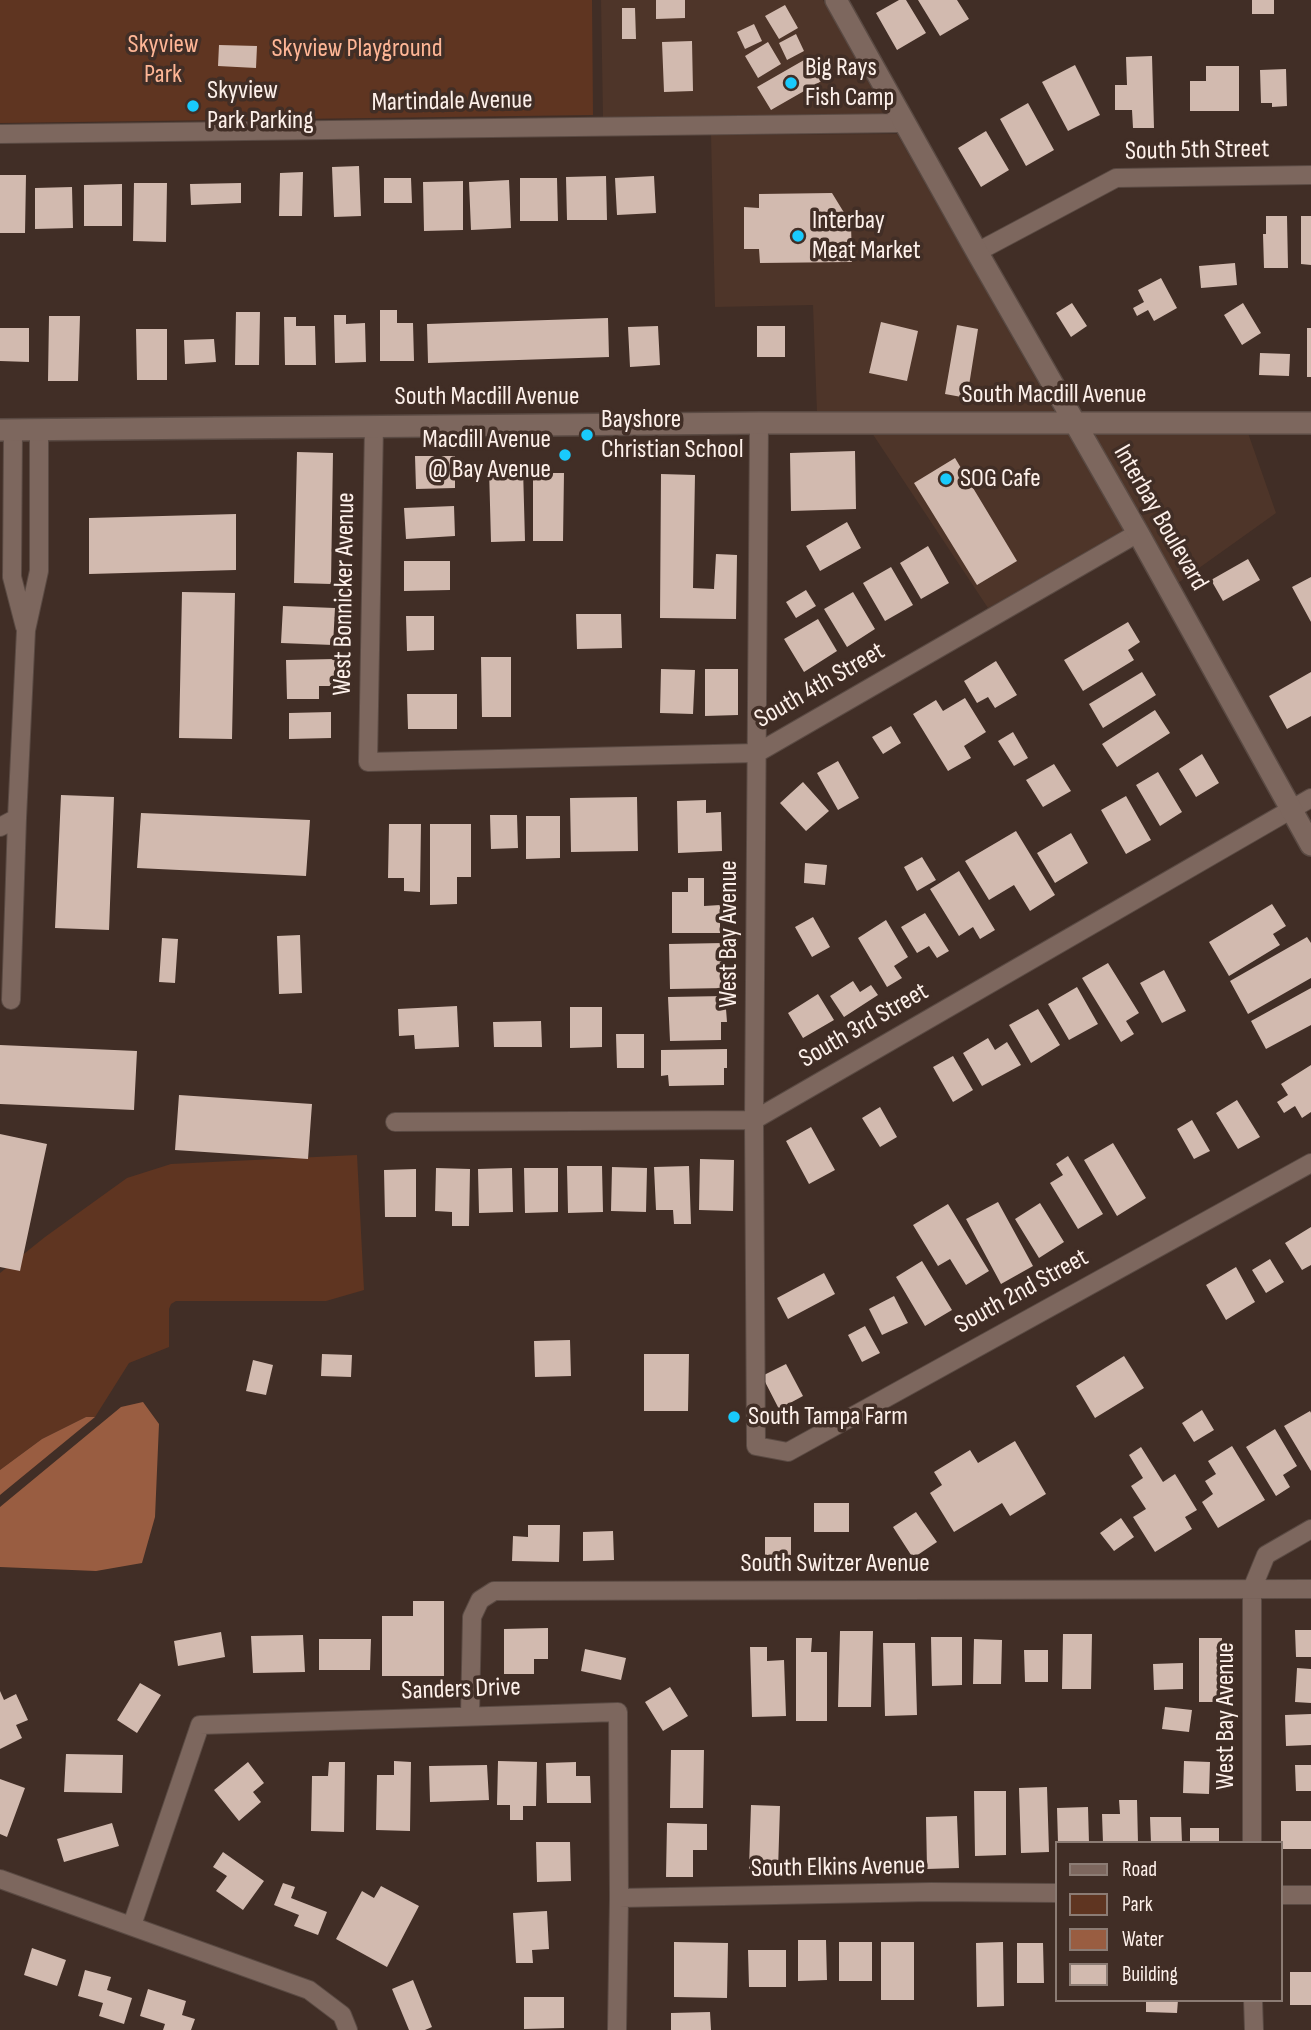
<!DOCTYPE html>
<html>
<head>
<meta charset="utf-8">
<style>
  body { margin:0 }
  #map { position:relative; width:1311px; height:2030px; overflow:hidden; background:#412e26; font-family:"Sofia Sans Condensed",sans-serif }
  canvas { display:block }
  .legend { position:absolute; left:1055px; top:1841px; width:228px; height:161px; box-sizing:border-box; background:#412e26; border:2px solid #8c7c74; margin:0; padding:9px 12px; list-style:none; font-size:21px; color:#fdf0ea }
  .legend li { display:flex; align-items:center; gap:14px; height:35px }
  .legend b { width:35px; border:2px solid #8c7c74 }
</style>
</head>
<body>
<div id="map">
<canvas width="1311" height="2030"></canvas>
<ul class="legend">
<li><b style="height:9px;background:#7d675e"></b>Road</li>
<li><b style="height:19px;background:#5f3521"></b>Park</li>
<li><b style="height:19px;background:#995d41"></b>Water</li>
<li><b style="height:19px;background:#d2baaf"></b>Building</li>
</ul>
</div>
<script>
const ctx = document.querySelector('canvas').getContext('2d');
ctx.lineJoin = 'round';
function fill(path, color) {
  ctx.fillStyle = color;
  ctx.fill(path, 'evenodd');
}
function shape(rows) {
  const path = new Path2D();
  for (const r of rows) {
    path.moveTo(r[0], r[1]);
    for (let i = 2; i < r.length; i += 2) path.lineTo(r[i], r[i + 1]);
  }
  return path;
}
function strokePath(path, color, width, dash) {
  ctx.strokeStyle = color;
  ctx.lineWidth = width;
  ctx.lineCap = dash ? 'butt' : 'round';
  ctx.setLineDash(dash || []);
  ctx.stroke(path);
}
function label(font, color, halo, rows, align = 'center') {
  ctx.font = font + ' "Sofia Sans Condensed",sans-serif';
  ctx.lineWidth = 7;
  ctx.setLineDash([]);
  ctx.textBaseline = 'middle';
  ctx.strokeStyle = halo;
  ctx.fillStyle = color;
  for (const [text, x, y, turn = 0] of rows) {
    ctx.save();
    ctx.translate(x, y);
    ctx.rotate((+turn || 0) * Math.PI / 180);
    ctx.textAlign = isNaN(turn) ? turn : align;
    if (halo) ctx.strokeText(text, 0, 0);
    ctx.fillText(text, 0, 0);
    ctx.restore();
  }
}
fill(shape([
  [601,0,823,0,886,114,603,117],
  [897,134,962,249,1055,413,817,413,813,305,715,307,711,135],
  [872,433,1067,433,1123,530,988,608],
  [1092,433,1248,433,1276,513,1178,583,1153,536]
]), '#4e3529');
fill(shape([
  [0,0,592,0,593,115,0,123],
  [357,1155,364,1290,326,1301,176,1301,171,1304,169,1309,169,1347,129,1363,95,1417,86,1417,42,1439,0,1470,0,1273,45,1237,127,1178,171,1164]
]), '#5f3521');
fill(shape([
  [143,1402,159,1424,155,1517,142,1563,96,1571,0,1567,0,1507,121,1407],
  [86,1417,95,1417,0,1495,0,1470,42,1439]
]), '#995d41');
fill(shape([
  [656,0,685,0,685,18,656,19],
  [899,0,906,0,926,33,897,50,876,13],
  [918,0,957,0,969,19,940,36],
  [1252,0,1274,0,1274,14,1252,14],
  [785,5,798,28,779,39,765,16],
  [622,8,635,8,636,39,622,39],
  [754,24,762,41,745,49,737,32],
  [796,34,804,51,787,60,779,43],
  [692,41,693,91,664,92,662,42],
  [768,42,781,64,758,78,745,56],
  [219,45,257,46,256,68,218,66],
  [811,56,825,79,771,110,757,87],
  [1152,56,1154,128,1133,128,1132,110,1115,110,1115,85,1127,85,1126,57],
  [1075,65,1100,115,1068,131,1042,82],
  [1206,66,1239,66,1239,111,1190,111,1190,81,1206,81],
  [1286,69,1287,106,1272,107,1272,103,1261,103,1260,70],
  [1028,103,1054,150,1026,166,1000,119],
  [986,131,1009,170,981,187,958,148],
  [359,166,361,216,334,217,332,167],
  [303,172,302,216,279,216,280,173],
  [0,175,26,175,25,233,0,233],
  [606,176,607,220,567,220,566,177],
  [654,176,656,213,617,215,615,178],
  [384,178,411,178,412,203,384,203],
  [520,178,557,178,558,221,520,221],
  [509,180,511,228,471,230,469,182],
  [463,181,463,230,424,231,423,182],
  [134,183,167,183,166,242,133,241],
  [241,183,241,203,191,205,190,184],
  [122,184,122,226,84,226,84,185],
  [72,187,73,228,35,229,35,188],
  [832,193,851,224,852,262,760,263,759,249,744,249,744,207,759,208,759,194],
  [1266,216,1287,216,1288,268,1264,268,1263,234,1266,234],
  [1301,216,1311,216,1311,265,1301,264],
  [1235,263,1237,285,1201,288,1199,266],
  [1161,278,1177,308,1154,321,1148,310,1137,316,1133,308,1144,302,1138,290],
  [1072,303,1087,326,1071,337,1056,313],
  [1243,303,1261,333,1242,345,1224,315],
  [380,310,397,310,397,323,413,323,414,361,380,361],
  [236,312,260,312,259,365,235,365],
  [334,315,346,315,346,324,365,323,366,362,335,363],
  [49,316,80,316,78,381,48,381],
  [284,317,296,317,296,326,315,326,316,365,285,365],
  [608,318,609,357,428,363,427,324],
  [881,322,918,331,907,381,869,373],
  [957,325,978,329,967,398,945,394],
  [658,326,660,365,630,367,628,327],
  [757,326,785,326,785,357,757,357],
  [0,328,29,328,29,362,0,361],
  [1307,328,1311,328,1311,377,1307,377],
  [136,329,167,329,167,380,137,380],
  [214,339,216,362,185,364,184,340],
  [1260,353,1290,354,1289,376,1259,375],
  [855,451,856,509,791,511,790,453],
  [297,452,333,453,331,584,294,583],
  [415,456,455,456,455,488,416,489],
  [955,458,1017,561,977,585,914,483],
  [489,468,523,468,525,541,491,542],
  [533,473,564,473,563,541,533,541],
  [661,474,695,475,693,588,714,589,716,554,737,555,736,619,660,618],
  [454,506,455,536,406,539,404,508],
  [236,514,236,570,89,574,89,518],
  [847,522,861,548,820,571,806,546],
  [928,546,949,583,921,599,900,563],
  [1248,559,1260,580,1223,601,1211,580],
  [404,561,450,561,450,590,404,591],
  [891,567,913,605,885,621,863,583],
  [1311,577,1311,622,1292,587],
  [806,590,816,606,796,618,786,602],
  [182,592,235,593,232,739,179,738],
  [853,592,875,629,847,647,824,609],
  [283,606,335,608,333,645,281,643],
  [576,614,621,614,622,648,577,649],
  [406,616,434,616,434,650,407,651],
  [818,619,837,651,804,672,784,639],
  [1128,622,1140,642,1128,650,1134,660,1083,691,1064,660],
  [481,657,511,657,511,717,482,717],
  [335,659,336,686,319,686,319,699,287,699,286,660],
  [996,661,1017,695,995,708,988,697,977,703,964,681],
  [661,669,695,670,693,714,660,713],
  [705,669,738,669,738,715,705,716],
  [1142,672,1156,695,1103,728,1089,704],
  [1311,672,1311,716,1287,729,1269,696],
  [407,694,457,694,457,729,408,729],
  [965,698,986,732,964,746,971,758,948,771,913,714,936,700,943,711],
  [1155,710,1170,733,1117,767,1102,744],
  [331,712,331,738,289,739,289,713],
  [891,726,901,743,883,754,872,737],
  [1013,732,1028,758,1014,766,998,741],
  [1202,754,1219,783,1196,797,1179,769],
  [838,761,859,798,838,810,817,773],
  [1054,764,1071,791,1043,807,1026,780],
  [1158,772,1182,812,1160,826,1136,785],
  [803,782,829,811,806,831,780,803],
  [61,795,114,797,109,930,55,928],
  [1126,796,1151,840,1126,854,1101,810],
  [637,797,638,851,571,852,570,798],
  [706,800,706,813,721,812,722,851,678,853,677,801],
  [141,813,310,820,306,876,137,868],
  [490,815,517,815,518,848,491,849],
  [526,816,560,816,560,858,526,859],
  [389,824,421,824,420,892,404,891,404,878,388,878],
  [430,824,471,824,471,877,457,877,457,904,430,905],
  [1016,831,1055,895,1030,911,1014,885,989,900,965,861],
  [1071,833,1088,863,1055,883,1037,853],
  [922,857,936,880,917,891,904,867],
  [805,863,827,865,825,885,804,883],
  [959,871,995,930,980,939,973,927,959,936,930,889],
  [688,878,704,878,704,906,720,905,720,933,672,933,672,892,688,892],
  [1272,904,1286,926,1273,934,1280,945,1229,976,1209,942],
  [925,913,949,951,937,958,929,946,917,953,901,927],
  [813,917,830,947,812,957,795,927],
  [886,920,908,957,894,966,902,978,887,987,858,938],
  [300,935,302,993,279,994,277,936],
  [1307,937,1311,943,1311,978,1248,1014,1230,981],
  [162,938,178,939,175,983,159,982],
  [724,943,726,988,670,989,669,944],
  [1108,963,1139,1013,1126,1021,1134,1034,1121,1042,1082,978],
  [1164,970,1186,1011,1162,1023,1140,983],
  [853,981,860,992,871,985,878,995,844,1017,830,996],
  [1077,987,1098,1024,1069,1040,1048,1004],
  [1311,988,1311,1025,1266,1049,1251,1021],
  [818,994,834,1020,803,1038,788,1013],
  [725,996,727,1022,721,1022,721,1040,670,1041,668,997],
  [457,1006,459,1047,415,1049,414,1035,399,1036,398,1009],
  [570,1007,602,1007,602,1047,570,1048],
  [1038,1009,1060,1045,1031,1063,1009,1025],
  [541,1021,542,1047,494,1047,493,1022],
  [616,1034,644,1034,644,1068,617,1068],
  [988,1038,995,1050,1007,1042,1021,1065,982,1086,963,1053],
  [0,1045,137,1051,134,1110,0,1104],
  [727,1049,727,1068,724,1068,724,1085,669,1086,668,1075,661,1076,661,1050],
  [953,1056,973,1090,953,1102,933,1067],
  [1311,1065,1311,1112,1302,1118,1295,1106,1284,1113,1277,1102,1288,1095,1281,1084],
  [179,1095,312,1104,308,1159,175,1150],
  [1237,1100,1260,1137,1238,1149,1216,1113],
  [880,1107,897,1137,880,1147,862,1118],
  [1192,1120,1210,1151,1194,1159,1177,1129],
  [811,1127,835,1170,809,1184,786,1141],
  [0,1134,47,1144,20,1271,0,1267],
  [1113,1143,1146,1198,1117,1216,1084,1160],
  [1068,1156,1103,1214,1078,1229,1050,1183,1063,1175,1056,1164],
  [700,1159,734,1160,733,1211,699,1210],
  [567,1166,602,1166,603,1212,568,1213],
  [689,1166,691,1224,674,1224,673,1210,656,1210,654,1167],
  [612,1167,647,1168,646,1212,611,1211],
  [436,1168,470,1169,469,1226,452,1226,452,1212,435,1211],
  [512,1168,513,1212,479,1213,478,1169],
  [524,1168,558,1168,558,1212,525,1213],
  [416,1169,416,1217,385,1217,384,1170],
  [998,1202,1033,1266,1001,1284,966,1219],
  [1040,1203,1064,1242,1039,1258,1015,1219],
  [948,1204,989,1271,966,1285,950,1259,938,1266,913,1225],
  [1311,1227,1311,1265,1302,1270,1285,1243],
  [1270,1259,1284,1282,1266,1293,1252,1270],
  [922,1261,952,1310,925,1326,896,1277],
  [1236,1267,1255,1302,1226,1320,1206,1285],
  [824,1273,835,1294,788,1319,777,1298],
  [894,1296,908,1323,882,1335,869,1309],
  [865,1326,880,1353,862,1362,848,1335],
  [570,1340,571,1376,535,1377,534,1341],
  [322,1354,352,1355,351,1377,321,1376],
  [644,1354,689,1354,688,1411,644,1411],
  [1124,1356,1144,1388,1095,1418,1076,1386],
  [253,1360,273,1365,266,1395,246,1391],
  [786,1364,803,1396,779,1409,762,1376],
  [1202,1410,1214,1430,1194,1442,1182,1423],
  [1310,1411,1311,1413,1311,1471,1284,1426],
  [1275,1429,1297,1466,1283,1475,1290,1487,1276,1496,1246,1447],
  [1015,1441,1046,1494,1010,1516,1002,1503,954,1532,930,1493,942,1485,934,1472,970,1450,978,1463],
  [1232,1446,1265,1500,1218,1528,1202,1502,1213,1494,1205,1481,1216,1474,1208,1461],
  [1141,1447,1163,1482,1175,1474,1197,1510,1185,1517,1192,1529,1155,1552,1133,1517,1146,1509,1131,1486,1143,1478,1129,1455],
  [814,1503,849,1503,849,1532,814,1532],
  [916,1512,937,1542,913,1558,893,1527],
  [1121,1518,1134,1537,1114,1551,1100,1533],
  [528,1525,560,1525,559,1562,512,1561,513,1536,528,1537],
  [613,1531,614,1560,583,1561,583,1532],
  [765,1537,791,1537,791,1561,765,1561],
  [413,1601,444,1601,444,1676,382,1676,382,1616,413,1616],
  [548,1628,548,1659,534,1659,534,1674,504,1674,504,1629],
  [1295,1630,1311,1630,1311,1657,1296,1657],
  [840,1631,873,1631,871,1707,838,1707],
  [221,1632,225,1657,178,1666,174,1641],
  [1063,1634,1092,1634,1091,1689,1062,1689],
  [303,1635,305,1672,253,1673,251,1636],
  [931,1637,962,1637,962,1685,932,1686],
  [796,1638,812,1638,811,1652,827,1652,827,1721,796,1721],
  [1199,1638,1222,1638,1222,1702,1199,1702],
  [319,1639,371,1639,370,1670,319,1670],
  [974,1639,1002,1640,1001,1684,973,1684],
  [883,1643,915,1643,917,1715,885,1716],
  [750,1647,767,1647,767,1661,784,1660,786,1716,752,1717],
  [585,1649,626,1658,621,1680,581,1671],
  [1024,1650,1048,1650,1048,1682,1025,1682],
  [1183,1663,1183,1689,1154,1690,1153,1664],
  [1297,1668,1311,1669,1311,1703,1295,1702],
  [140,1683,161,1695,137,1733,117,1720],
  [670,1687,688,1716,663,1731,645,1702],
  [0,1691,4,1700,16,1694,28,1720,16,1725,22,1738,0,1749],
  [1165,1707,1192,1710,1189,1732,1162,1729],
  [1311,1714,1311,1745,1286,1746,1285,1715],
  [671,1750,704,1750,703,1808,670,1808],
  [66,1754,123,1755,122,1793,64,1792],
  [394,1761,411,1762,410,1831,376,1830,377,1775,394,1775],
  [498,1761,537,1762,536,1806,523,1806,523,1820,510,1820,510,1805,497,1805],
  [1184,1761,1210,1762,1209,1794,1183,1793],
  [248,1762,264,1783,253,1792,261,1802,239,1821,214,1790],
  [329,1762,345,1762,344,1832,311,1831,312,1776,328,1776],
  [576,1762,576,1776,590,1776,591,1803,547,1803,546,1763],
  [487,1765,489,1800,430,1802,429,1766],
  [1295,1765,1311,1765,1311,1791,1296,1791],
  [0,1779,25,1788,7,1837,0,1834],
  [1047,1787,1049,1852,1021,1853,1019,1788],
  [974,1791,1006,1791,1006,1855,975,1856],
  [1119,1800,1137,1800,1138,1843,1103,1843,1102,1814,1120,1814],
  [751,1805,780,1806,778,1870,749,1869],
  [1088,1807,1089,1843,1058,1843,1057,1808],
  [957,1816,959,1868,927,1869,926,1817],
  [1150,1817,1181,1817,1182,1843,1151,1843],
  [1281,1821,1311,1821,1311,1849,1281,1849],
  [112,1823,119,1846,64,1862,57,1839],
  [667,1823,707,1824,707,1850,693,1850,693,1877,666,1877],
  [1190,1828,1219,1828,1219,1843,1190,1843],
  [536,1842,570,1842,571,1881,537,1882],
  [223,1852,264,1881,243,1910,216,1891,227,1876,213,1867],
  [283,1883,295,1887,291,1898,327,1912,318,1935,294,1926,299,1915,274,1905],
  [381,1886,419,1906,387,1967,336,1939,362,1891,374,1898],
  [547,1911,549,1949,532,1950,533,1963,516,1963,513,1913],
  [798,1940,826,1940,827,1980,798,1981],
  [674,1942,728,1943,727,1998,674,1997],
  [839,1942,872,1942,872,1981,839,1981],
  [881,1942,914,1942,914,2000,881,2000],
  [1003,1942,1004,2006,977,2007,976,1943],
  [1017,1943,1043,1943,1044,1983,1017,1983],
  [32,1948,66,1960,57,1986,24,1975],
  [748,1950,786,1950,786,1987,749,1987],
  [85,1970,111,1977,107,1990,132,1998,124,2024,99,2016,103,2003,78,1996],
  [1290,1972,1311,1972,1311,2005,1290,2005],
  [413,1980,432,2027,425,2030,409,2030,392,1989],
  [148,1989,186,2001,182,2015,195,2019,191,2030,163,2030,165,2024,140,2016],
  [524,1997,564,1997,564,2028,524,2029],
  [1146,2000,1178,2000,1177,2013,1146,2012],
  [710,2012,711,2030,671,2030,671,2013]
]), '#d2baaf');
const street = shape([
  [0,134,904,123],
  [977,252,1116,178,1311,175],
  [759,423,754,1120,756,1446,788,1452,1311,1163],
  [374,426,368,762,757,753,1138,533],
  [13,430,12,577,25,627],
  [0,827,17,818,26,630,39,571,39,430],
  [11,1000,17,818],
  [395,1122,754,1120,1311,798],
  [470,1716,472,1617,480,1600,494,1591,1311,1589],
  [1252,1843,1252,1589,1266,1555,1311,1529],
  [0,1879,309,1990,342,2015,348,2030],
  [1281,1895,1311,1895],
  [619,1898,931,1892,1057,1893],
  [132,1925,200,1725,618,1712,619,1898,617,2030],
  [1253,2000,1254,2030]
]);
const secondary = shape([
  [836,0,977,252,1138,533,1311,845],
  [0,430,759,423,1311,423]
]);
strokePath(street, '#5a4a43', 20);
strokePath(secondary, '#5a4a43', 24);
strokePath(street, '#7d675e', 18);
strokePath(secondary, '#7d675e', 21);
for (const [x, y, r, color] of [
  [791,83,7,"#19cafc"],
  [193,106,7,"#19cafc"],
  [798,236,7,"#19cafc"],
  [587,435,7,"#19cafc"],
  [565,455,7,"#19cafc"],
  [946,479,7,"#19cafc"],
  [734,1417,7,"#19cafc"]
]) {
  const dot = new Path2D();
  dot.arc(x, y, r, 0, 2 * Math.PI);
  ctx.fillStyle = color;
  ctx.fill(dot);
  strokePath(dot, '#412e26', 2.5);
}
label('26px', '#feb696', '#412e26', [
  ["Skyview",163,45],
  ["Park",163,75],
  ["Skyview Playground",357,49]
]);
label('26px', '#fdf0ea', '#412e26', [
  ["Big Rays",805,68],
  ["Fish Camp",805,98],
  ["Skyview",207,91],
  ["Park Parking",207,121],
  ["Interbay",812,221],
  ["Meat Market",812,251],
  ["Bayshore",601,420],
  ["Christian School",601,450],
  ["Macdill Avenue",551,440,"right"],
  ["@ Bay Avenue",551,470,"right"],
  ["SOG Cafe",960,479],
  ["South Tampa Farm",748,1417]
], 'left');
label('26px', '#fdf0ea', '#412e26', [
  ["Martindale Avenue",452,102,-1],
  ["South 5th Street",1197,151,-1],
  ["South Macdill Avenue",1054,395],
  ["South Macdill Avenue",487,397],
  ["Interbay Boulevard",1160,518,60],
  ["West Bonnicker Avenue",345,594,-89],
  ["South 4th Street",820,686,-30],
  ["West Bay Avenue",729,934,-90],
  ["South 3rd Street",864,1026,-30],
  ["South 2nd Street",1022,1292,-29],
  ["South Switzer Avenue",835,1564],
  ["Sanders Drive",461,1690,-2],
  ["West Bay Avenue",1226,1716,-90],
  ["South Elkins Avenue",838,1868,-1]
]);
</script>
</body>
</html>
